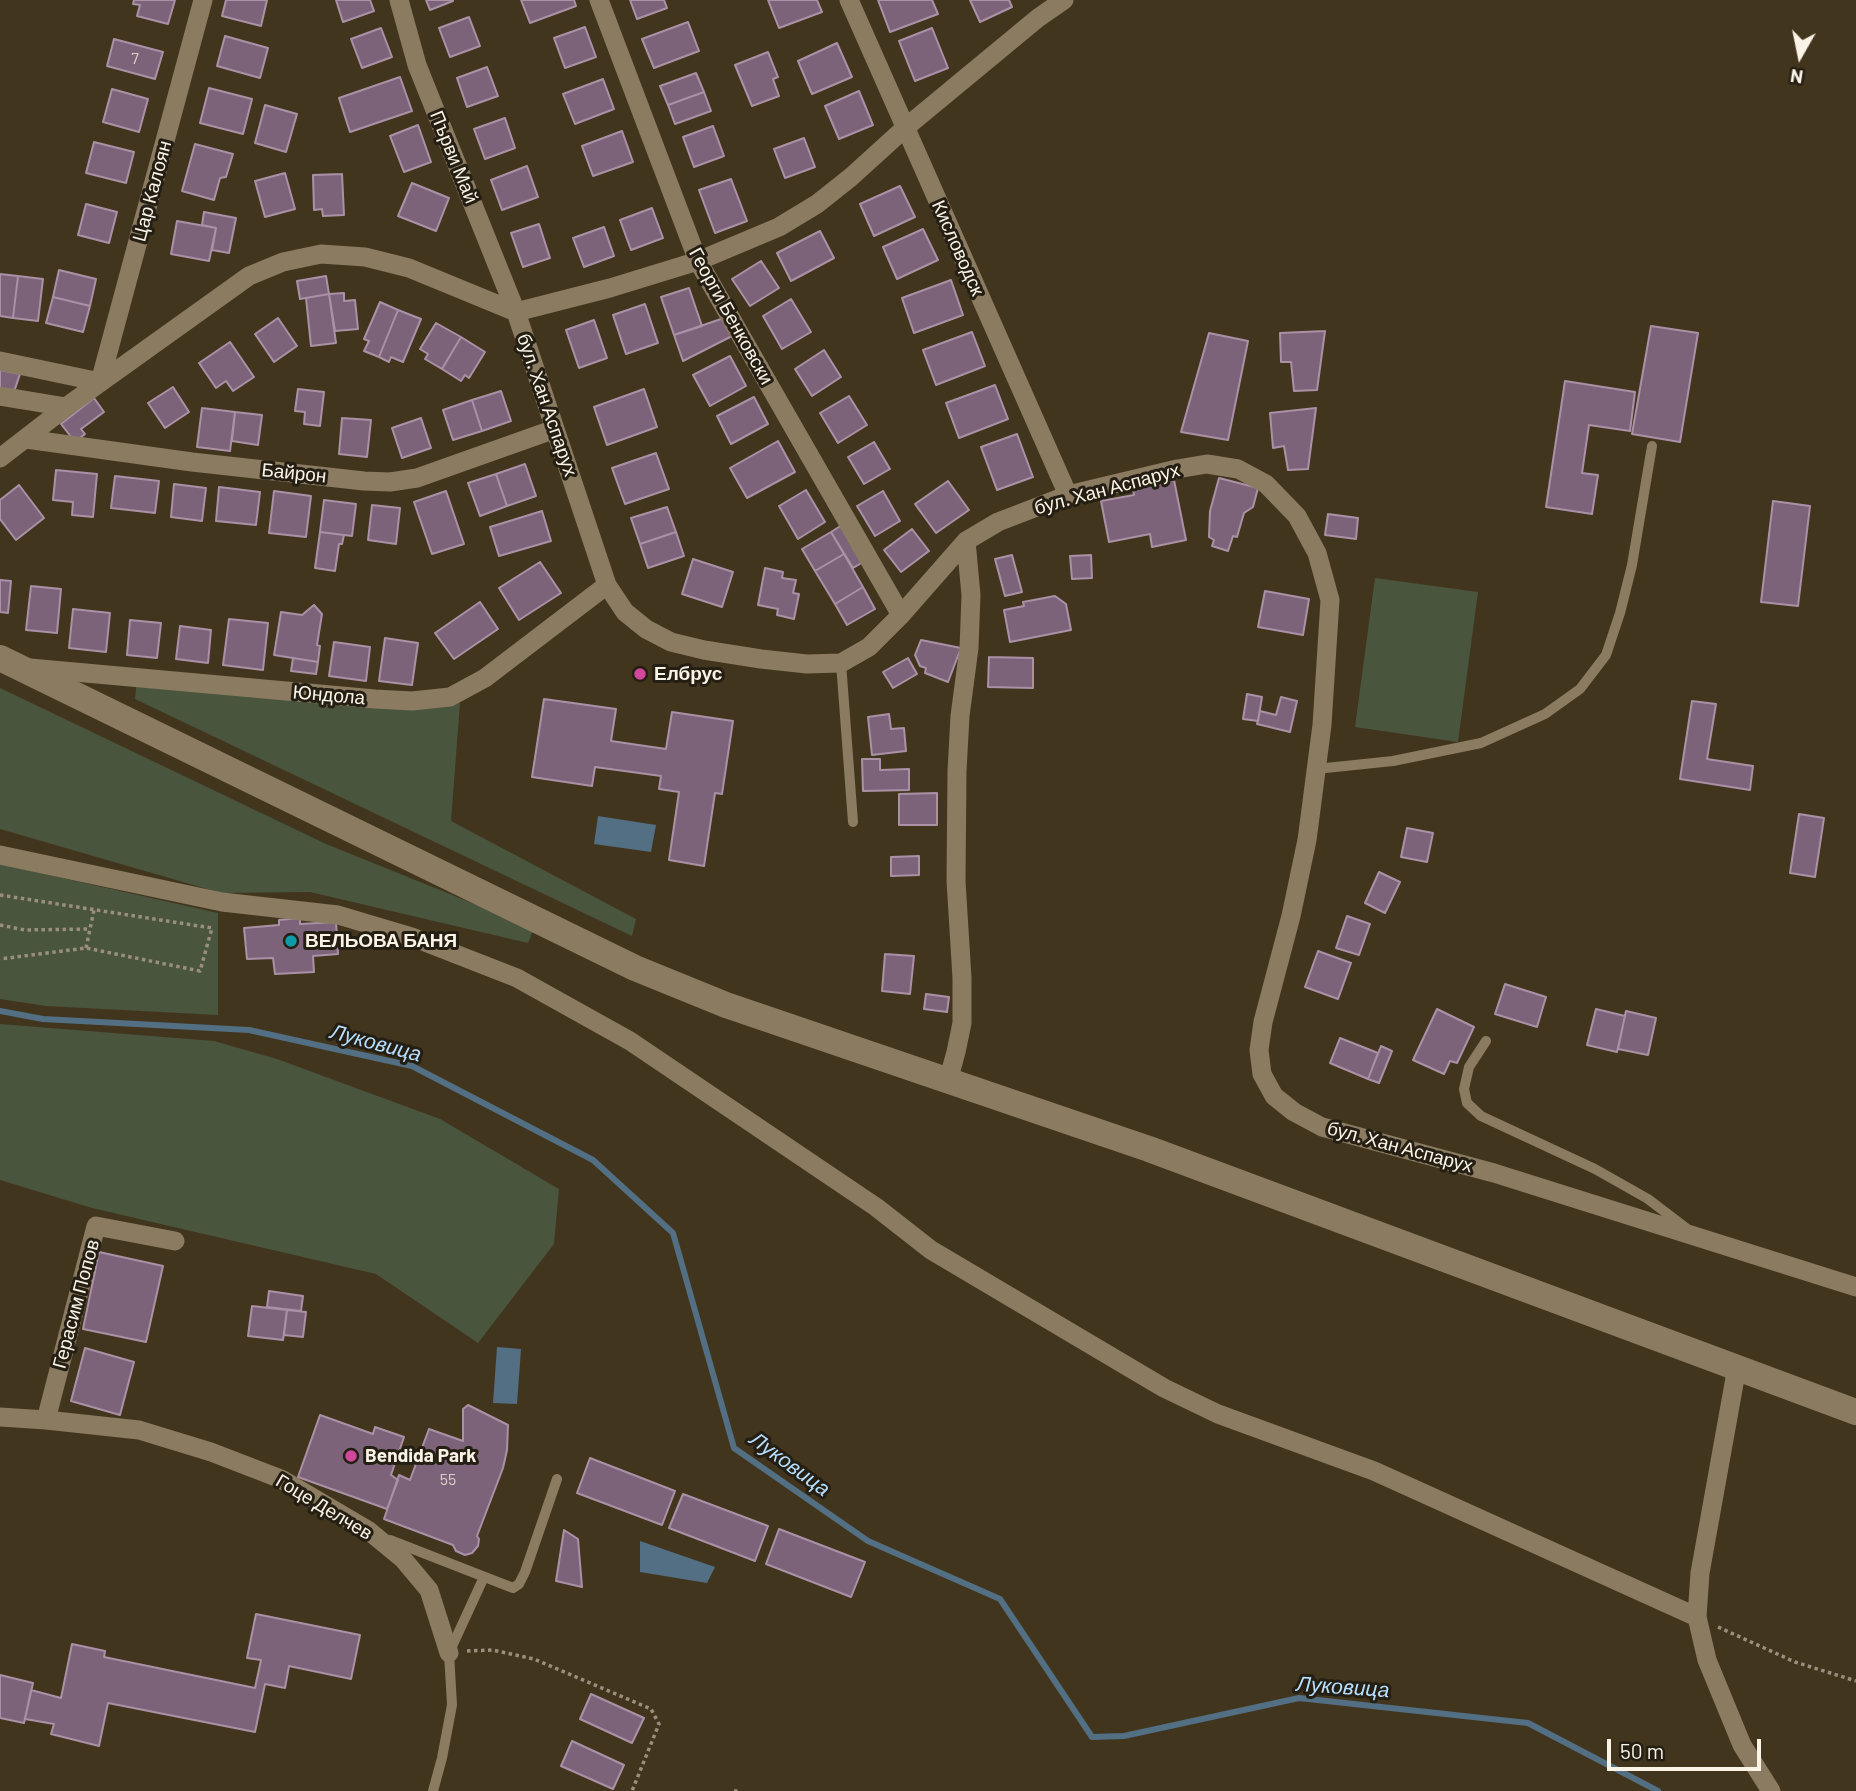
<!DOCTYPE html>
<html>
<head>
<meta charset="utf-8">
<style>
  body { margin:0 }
  #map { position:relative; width:1856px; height:1791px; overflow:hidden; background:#42351e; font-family:Barlow,sans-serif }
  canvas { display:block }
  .north { position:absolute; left:1765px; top:21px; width:70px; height:70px; -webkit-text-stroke:5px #241e13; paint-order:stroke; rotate:189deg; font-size:19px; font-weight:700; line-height:28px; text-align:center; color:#fbf3e5 }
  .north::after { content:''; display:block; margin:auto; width:24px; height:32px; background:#fbf3e5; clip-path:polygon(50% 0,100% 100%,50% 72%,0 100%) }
  .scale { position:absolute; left:1607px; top:1739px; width:154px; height:32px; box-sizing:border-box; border:4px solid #fbf3e5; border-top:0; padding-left:9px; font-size:21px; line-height:24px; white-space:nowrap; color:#fbf3e5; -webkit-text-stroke:5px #241e13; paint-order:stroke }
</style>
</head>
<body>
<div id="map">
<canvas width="1856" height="1791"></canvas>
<div class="north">N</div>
<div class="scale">50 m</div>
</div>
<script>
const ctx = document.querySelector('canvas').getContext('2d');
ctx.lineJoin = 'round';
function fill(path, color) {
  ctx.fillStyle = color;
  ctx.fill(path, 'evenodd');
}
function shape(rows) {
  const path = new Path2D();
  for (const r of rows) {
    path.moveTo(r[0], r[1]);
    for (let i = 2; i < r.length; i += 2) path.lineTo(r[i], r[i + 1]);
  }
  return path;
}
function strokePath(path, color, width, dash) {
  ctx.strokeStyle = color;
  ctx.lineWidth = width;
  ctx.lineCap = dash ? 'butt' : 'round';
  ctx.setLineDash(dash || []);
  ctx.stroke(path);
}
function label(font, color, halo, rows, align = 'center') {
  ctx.font = font + ' Barlow,sans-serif';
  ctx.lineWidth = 6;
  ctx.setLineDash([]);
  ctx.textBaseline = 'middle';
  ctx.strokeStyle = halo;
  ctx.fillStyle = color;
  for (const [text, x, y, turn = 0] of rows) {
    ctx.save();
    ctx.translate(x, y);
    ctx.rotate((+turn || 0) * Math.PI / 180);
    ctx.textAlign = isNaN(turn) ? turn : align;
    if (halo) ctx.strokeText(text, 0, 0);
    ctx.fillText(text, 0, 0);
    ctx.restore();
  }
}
fill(shape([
  [1375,578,1478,592,1458,742,1355,727],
  [137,679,421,705,460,703,451,821,636,919,632,936,135,699],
  [0,688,326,844,534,928,528,943,310,892,221,893,0,829],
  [0,864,218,913,218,1015,46,1006,0,999],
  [0,1024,214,1041,277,1059,440,1119,559,1189,554,1244,478,1343,376,1274,92,1208,0,1180]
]), '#4a553d');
fill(shape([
  [598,816,656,825,651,852,594,844],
  [497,1347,521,1349,517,1404,493,1403],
  [640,1541,715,1567,707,1583,640,1572]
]), '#536f84');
strokePath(shape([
  [0,1011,43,1019,249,1030,412,1066,593,1160,673,1233,734,1448,868,1541,1000,1599,1092,1737,1124,1736,1299,1698,1528,1723,1658,1791]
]), '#536f84', 6);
const building = shape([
  [134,0,175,0,168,24,137,16,140,5,133,4,134,0],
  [226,0,267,0,261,26,222,16,226,0],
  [336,0,370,0,374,11,343,22,336,0],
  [426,0,453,0,453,1,430,10,426,0],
  [521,0,574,0,576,6,530,23,521,0],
  [630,0,664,0,667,8,637,19,630,0],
  [768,0,817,0,822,12,779,28,768,0],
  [878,0,932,0,938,14,890,32,878,0],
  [970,0,1009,0,1012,7,980,22,970,0],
  [469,17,480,46,450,57,439,28,469,17],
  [688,22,699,51,654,68,642,39,688,22],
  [585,27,596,57,565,68,554,38,585,27],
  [381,28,392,57,362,68,351,39,381,28],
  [932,28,948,68,915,81,899,41,932,28],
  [225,36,268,48,260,78,217,66,225,36],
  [114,39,163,52,155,79,107,66,114,39],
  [837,43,852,77,812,94,798,61,837,43],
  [768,52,778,77,773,79,779,96,752,106,735,65,768,52],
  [487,67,498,96,467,107,457,78,487,67],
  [696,73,704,92,668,105,660,86,696,73],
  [400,77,412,111,350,132,339,98,400,77],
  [603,79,614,109,575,124,563,94,603,79],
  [209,88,252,99,243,134,200,123,209,88],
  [112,89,148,99,139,132,103,122,112,89],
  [859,91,873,125,839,139,825,106,859,91],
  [704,92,711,111,675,124,668,105,704,92],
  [265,105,297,114,286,152,255,143,265,105],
  [505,118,515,148,485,159,474,129,505,118],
  [418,125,431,162,404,172,390,136,418,125],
  [713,126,724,156,694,167,683,137,713,126],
  [622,131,633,162,593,176,582,146,622,131],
  [804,138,815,167,785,178,774,149,804,138],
  [94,142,134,152,126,183,86,173,94,142],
  [195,144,233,154,226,177,220,178,214,200,182,191,195,144],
  [527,166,538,197,502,210,491,180,527,166],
  [285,173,295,209,265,217,255,181,285,173],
  [342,174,344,215,323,216,322,209,314,210,313,175,342,174],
  [731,179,747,221,715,233,699,190,731,179],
  [412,183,449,198,436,231,398,216,412,183],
  [900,186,915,217,874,236,860,204,900,186],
  [86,204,117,212,109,243,78,235,86,204],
  [652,208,663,238,631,250,620,220,652,208],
  [204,212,236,218,229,253,212,250,216,228,202,225,204,212],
  [177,221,216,228,209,261,171,254,177,221],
  [539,224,550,258,523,267,511,233,539,224],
  [604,227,614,256,584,267,573,238,604,227],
  [923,229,938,260,897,279,883,247,923,229],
  [820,231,834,258,791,281,777,253,820,231],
  [761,261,779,288,750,306,732,279,761,261],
  [59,270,96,279,90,306,53,297,59,270],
  [0,274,18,276,13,318,0,316,0,274],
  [18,276,43,279,38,321,13,318,18,276],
  [326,276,329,294,300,299,297,281,326,276],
  [951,280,963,315,914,333,902,298,951,280],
  [689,288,702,326,674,335,661,297,689,288],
  [344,293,344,301,355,300,358,329,335,331,329,294,344,293],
  [329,294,336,343,311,346,306,298,329,294],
  [53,297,90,306,83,332,46,323,53,297],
  [791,299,811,332,782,349,763,316,791,299],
  [380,302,398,310,379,357,364,351,369,341,364,339,380,302],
  [645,304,658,343,626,354,613,315,645,304],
  [398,310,421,319,403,362,391,357,389,362,379,357,398,310],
  [278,318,297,346,274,362,255,334,278,318],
  [724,318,732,336,683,361,674,335,724,318],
  [594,320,607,358,579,368,566,330,594,320],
  [436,323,461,337,442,369,425,359,428,354,420,349,436,323],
  [1651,326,1698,333,1680,442,1632,434,1651,326],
  [1325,331,1317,390,1294,391,1291,362,1281,362,1280,333,1325,331],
  [972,332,985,366,936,385,923,350,972,332],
  [1209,333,1248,341,1228,440,1181,432,1209,333],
  [461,337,485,352,469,378,465,375,461,381,442,369,461,337],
  [230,342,254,377,233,391,226,381,216,388,199,363,230,342],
  [824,350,841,377,812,396,795,369,824,350],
  [730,356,746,386,710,406,693,375,730,356],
  [0,370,20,374,13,395,0,391,0,370],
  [1565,381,1635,392,1630,431,1589,425,1582,473,1598,475,1592,514,1546,507,1565,381],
  [995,385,1008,419,959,438,946,403,995,385],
  [173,387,189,412,165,428,148,403,173,387],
  [298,389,324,392,320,426,304,424,305,412,295,411,298,389],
  [644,389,657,427,607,445,594,407,644,389],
  [501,391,511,421,482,431,472,400,501,391],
  [849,396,867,425,838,443,820,413,849,396],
  [754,397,768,424,731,444,717,416,754,397],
  [94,398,104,412,81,429,85,434,75,442,61,424,94,398],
  [472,400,482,431,453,440,443,410,472,400],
  [202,408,235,412,230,451,197,447,202,408],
  [1316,408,1308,469,1288,470,1284,446,1273,448,1270,413,1316,408],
  [235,412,262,415,258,445,232,441,235,412],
  [342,418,371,420,367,457,339,454,342,418],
  [421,418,431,448,402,458,392,428,421,418],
  [1017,434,1033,477,997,490,981,447,1017,434],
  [778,441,795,472,747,498,730,468,778,441],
  [874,442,890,469,864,484,848,457,874,442],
  [656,453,669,489,625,504,612,468,656,453],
  [525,464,536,496,507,506,496,474,525,464],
  [56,470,97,474,93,517,72,515,73,502,53,500,56,470],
  [496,474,507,506,480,516,468,483,496,474],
  [115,476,159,481,155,513,111,508,115,476],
  [1219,478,1258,488,1253,507,1244,513,1237,537,1233,536,1228,551,1212,546,1214,540,1209,537,1210,511,1219,478],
  [1174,480,1186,540,1152,547,1150,534,1109,542,1101,501,1134,495,1133,488,1174,480],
  [948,481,969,510,936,533,915,504,948,481],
  [174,484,206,488,202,521,171,517,174,484],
  [19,485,44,518,16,540,0,519,0,500,19,485],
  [219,487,260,492,256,525,216,521,219,487],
  [806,490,825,522,798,539,779,506,806,490],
  [274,491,311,496,306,537,269,533,274,491],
  [446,491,464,544,432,554,414,502,446,491],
  [883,491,900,521,875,536,857,506,883,491],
  [324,500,356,504,352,536,320,532,324,500],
  [1773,501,1810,506,1798,606,1761,602,1773,501],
  [372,505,400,508,396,544,368,540,372,505],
  [667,507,676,532,640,544,631,518,667,507],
  [542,511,551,541,499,556,490,527,542,511],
  [1328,514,1358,518,1356,539,1325,535,1328,514],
  [842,525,865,561,853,568,831,532,842,525],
  [912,529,929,551,901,572,884,550,912,529],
  [320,532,344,535,342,544,339,544,335,571,315,568,320,532],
  [676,532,684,556,648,568,640,544,676,532],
  [831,532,844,554,815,571,802,549,831,532],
  [844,554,863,587,835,604,815,571,844,554],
  [1012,555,1022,592,1005,596,995,559,1012,555],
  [1091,555,1092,578,1072,579,1070,556,1091,555],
  [693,559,733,572,722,607,682,594,693,559],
  [540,562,561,593,519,620,499,588,540,562],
  [765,568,783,572,782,578,796,580,793,593,799,594,794,619,777,615,778,609,758,605,765,568],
  [0,580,11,581,8,613,0,612,0,580],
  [31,586,61,589,57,633,26,630,31,586],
  [863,587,875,609,847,625,835,604,863,587],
  [1265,591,1309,599,1303,635,1258,627,1265,591],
  [1055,596,1066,604,1071,630,1010,642,1004,610,1024,606,1023,602,1055,596],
  [480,602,498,629,454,659,435,633,480,602],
  [314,605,322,614,317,645,320,646,318,662,274,655,281,612,302,615,314,605],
  [73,609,110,613,106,652,69,648,73,609],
  [229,619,268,623,263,670,223,665,229,619],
  [130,620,161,623,157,658,127,655,130,620],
  [180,626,211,630,208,663,176,659,180,626],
  [385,638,418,643,412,685,379,681,385,638],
  [921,640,961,648,948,682,925,673,926,668,920,666,915,655,921,640],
  [334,642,370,647,366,681,329,676,334,642],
  [989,657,1033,658,1033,688,988,687,989,657],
  [293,658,318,662,316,674,291,671,293,658],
  [908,658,917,674,893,688,883,672,908,658],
  [1247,694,1262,697,1258,721,1243,719,1247,694],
  [1281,697,1297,701,1290,732,1257,724,1260,711,1276,715,1281,697],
  [544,699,616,709,611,741,666,749,672,712,733,721,722,794,715,793,704,866,669,860,679,792,659,789,661,776,595,767,592,786,532,777,544,699],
  [1692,701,1716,704,1707,759,1753,766,1750,790,1680,779,1692,701],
  [889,714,891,729,904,728,906,751,872,755,868,717,889,714],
  [862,759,880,759,880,770,909,769,909,790,863,791,862,759],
  [937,793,937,825,899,825,899,794,937,793],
  [1799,814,1824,818,1815,877,1790,873,1799,814],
  [1407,828,1433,833,1427,862,1401,857,1407,828],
  [919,856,919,875,891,876,891,857,919,856],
  [1379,872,1400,882,1385,913,1365,903,1379,872],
  [1347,916,1370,924,1359,955,1336,948,1347,916],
  [300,918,300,924,336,922,338,954,313,956,314,972,275,974,273,958,247,959,244,928,279,925,279,920,300,918],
  [1318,951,1351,963,1338,999,1305,987,1318,951],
  [885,954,914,956,910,994,882,991,885,954],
  [1505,984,1546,997,1537,1027,1495,1014,1505,984],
  [926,994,949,997,947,1012,924,1009,926,994],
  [1437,1009,1474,1027,1457,1063,1450,1061,1444,1074,1413,1060,1437,1009],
  [1596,1009,1625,1016,1617,1052,1587,1045,1596,1009],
  [1626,1011,1656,1018,1648,1055,1618,1049,1626,1011],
  [1340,1038,1378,1053,1368,1079,1330,1063,1340,1038],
  [1381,1046,1392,1051,1379,1083,1368,1079,1381,1046],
  [99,1252,163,1266,146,1342,83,1329,99,1252],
  [269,1291,303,1296,301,1311,267,1307,269,1291],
  [252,1306,287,1310,283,1340,248,1336,252,1306],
  [287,1310,306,1312,303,1337,284,1335,287,1310],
  [85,1348,134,1362,120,1415,71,1401,85,1348],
  [468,1405,508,1425,507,1450,503,1468,477,1536,479,1539,478,1546,472,1553,465,1555,456,1551,453,1545,384,1519,399,1475,410,1480,429,1429,463,1441,463,1409,468,1405],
  [320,1415,373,1434,375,1427,404,1437,391,1475,398,1480,387,1509,298,1477,320,1415],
  [590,1458,675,1491,662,1525,577,1493,590,1458],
  [683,1494,768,1526,755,1561,669,1528,683,1494],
  [779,1529,865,1562,851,1597,766,1564,779,1529],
  [564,1530,578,1539,582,1587,556,1581,564,1530],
  [256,1614,360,1635,351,1679,289,1666,285,1688,265,1684,255,1732,108,1703,99,1746,51,1734,54,1724,25,1719,31,1690,61,1698,72,1644,105,1651,104,1657,255,1688,261,1660,247,1658,256,1614],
  [0,1675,33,1683,24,1723,0,1718,0,1675],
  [591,1694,644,1718,632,1743,580,1719,591,1694],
  [572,1741,624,1765,613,1789,561,1766,572,1741]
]);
fill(building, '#7d6379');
strokePath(building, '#aa91a6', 2);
strokePath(shape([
  [0,895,212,928,200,971,86,948,0,959],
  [0,925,25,930,90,929],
  [86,948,94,910],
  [1718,1627,1795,1662,1856,1681],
  [467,1651,493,1650,534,1659,651,1709,659,1724,632,1791],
  [734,1791,739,1791]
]), '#9a8f7d', 3.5, [3.5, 3.5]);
strokePath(shape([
  [841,663,853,822],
  [1316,769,1393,761,1481,743,1545,714,1580,689,1606,655,1620,613,1632,565,1652,446],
  [1486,1041,1469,1067,1464,1089,1467,1103,1481,1116,1595,1169,1648,1199,1686,1228],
  [390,1540,513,1588,519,1584,525,1572,557,1479],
  [433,1791,442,1758,452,1705,449,1653,484,1577]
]), '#8a7b61', 10);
strokePath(shape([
  [399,0,417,65,516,312,610,288,698,261,779,227,817,204,851,177,905,128,1038,18,1064,0],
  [599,0,698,261,901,615],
  [849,0,1068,495],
  [0,361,100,382,203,0],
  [0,396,66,407],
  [26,439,192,462,364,481,390,482,417,478,555,429],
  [0,458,66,407,249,276,283,262,321,254,365,257,409,268,516,312,607,585,625,612,646,629,671,642,704,650,761,659,807,664,841,663,869,647,901,615,966,541,998,522,1068,495,1177,469,1207,464,1238,469,1266,484,1297,516,1317,553,1330,600,1322,725,1307,840,1291,916,1263,1022,1259,1050,1262,1074,1274,1096,1294,1112,1322,1127,1494,1173,1856,1287],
  [30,668,375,699,412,701,450,697,485,678,607,585],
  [0,855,222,902,338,915,412,937,517,978,630,1041,876,1207,931,1250,1164,1388,1218,1414,1374,1471,1697,1617],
  [948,1081,956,1052,962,1023,962,978,956,881,957,771,960,716,969,648,971,595,966,541],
  [1737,1367,1700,1573,1697,1617,1707,1660,1742,1745,1771,1791],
  [0,1417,46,1420,139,1430,211,1452,281,1479,369,1531,403,1559,429,1590,449,1653],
  [46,1420,96,1226,175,1241]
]), '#8a7b61', 19);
strokePath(shape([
  [0,658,635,968,726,1005,1149,1149,1856,1412]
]), '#8a7b61', 26);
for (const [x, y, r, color] of [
  [640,674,7,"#d1479c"],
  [291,941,7,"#0f9aa8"],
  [351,1456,7,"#d1479c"]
]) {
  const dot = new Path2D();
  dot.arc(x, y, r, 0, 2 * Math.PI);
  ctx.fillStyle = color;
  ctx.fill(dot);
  strokePath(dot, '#241e13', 2.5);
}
label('16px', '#dccfca', null, [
  ["7",135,59],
  ["55",448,1480]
]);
label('19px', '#fbf3e5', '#241e13', [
  ["Първи Май",454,157,68],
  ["Цар Калоян",152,191,-75],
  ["Кисловодск",958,248,66],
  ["Георги Бенковски",731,316,61],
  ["бул. Хан Аспарух",547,405,71],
  ["Байрон",294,473,6],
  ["бул. Хан Аспарух",1107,489,-15],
  ["Юндола",329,695,5],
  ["бул. Хан Аспарух",1400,1147,15],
  ["Герасим Попов",76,1304,-75],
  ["Гоце Делчев",324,1507,31]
]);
label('bold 19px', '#fbf3e5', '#241e13', [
  ["Елбрус",654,674],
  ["ВЕЛЬОВА БАНЯ",305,941],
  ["Bendida Park",365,1456]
], 'left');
label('italic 21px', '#b7dfff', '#241e13', [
  ["Луковица",376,1043,15],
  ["Луковица",790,1464,36],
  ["Луковица",1343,1687,4]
]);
</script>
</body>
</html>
